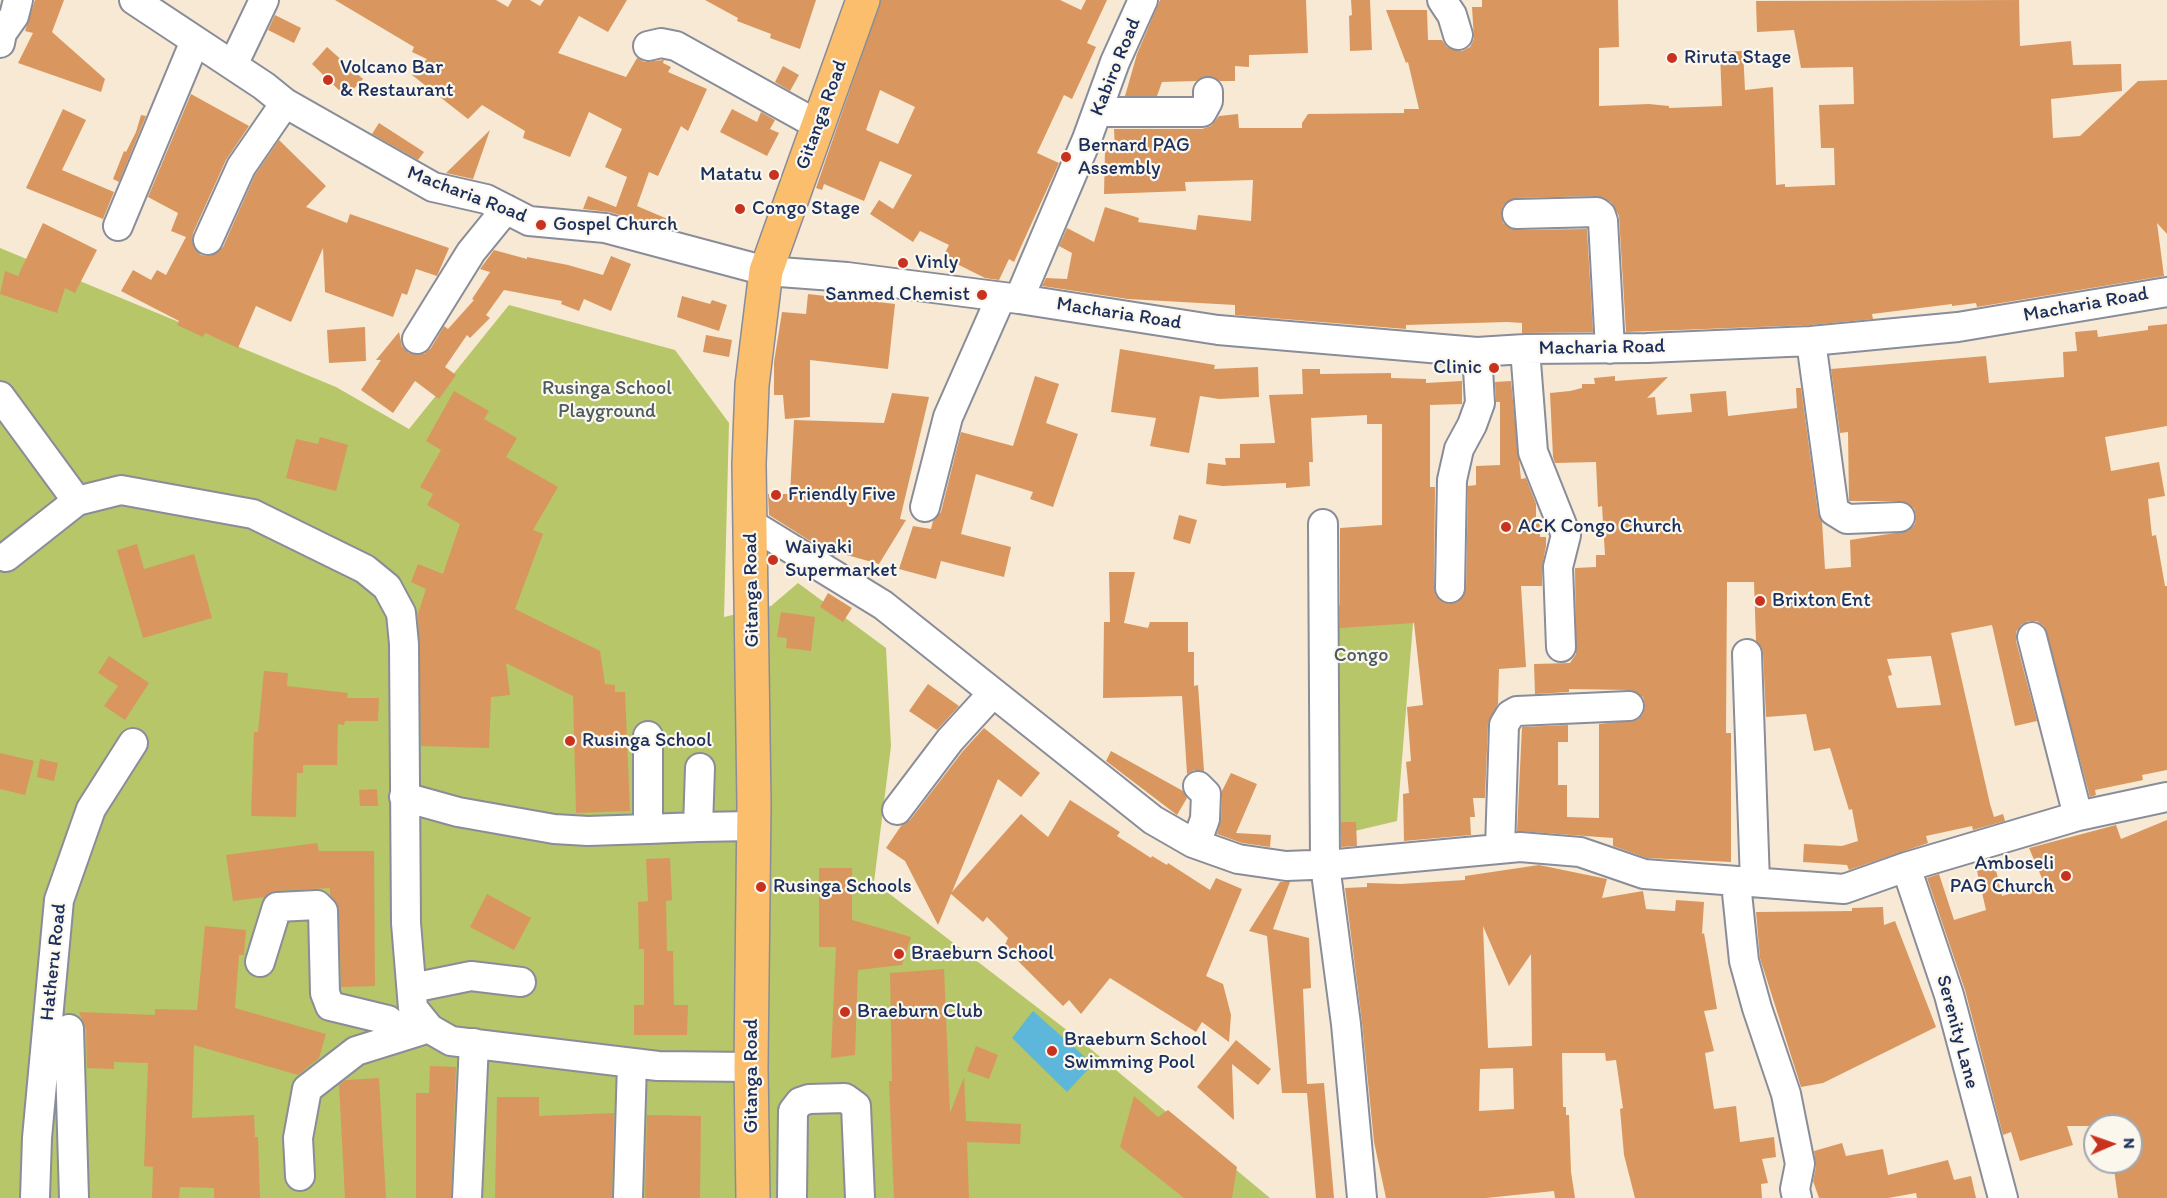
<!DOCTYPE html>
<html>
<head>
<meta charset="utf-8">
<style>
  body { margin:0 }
  #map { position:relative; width:2167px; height:1198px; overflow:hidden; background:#f7e9d4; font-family:Itim,sans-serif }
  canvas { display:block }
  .north { position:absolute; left:2083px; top:1114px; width:60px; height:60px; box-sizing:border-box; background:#fbf7ec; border:2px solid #a1a7b3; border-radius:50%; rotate:88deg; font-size:16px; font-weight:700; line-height:24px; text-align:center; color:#1b2f5e }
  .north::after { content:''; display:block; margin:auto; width:21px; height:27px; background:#c8321e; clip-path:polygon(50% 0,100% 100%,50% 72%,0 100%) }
</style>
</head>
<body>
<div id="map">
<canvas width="2167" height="1198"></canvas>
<div class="north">N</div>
</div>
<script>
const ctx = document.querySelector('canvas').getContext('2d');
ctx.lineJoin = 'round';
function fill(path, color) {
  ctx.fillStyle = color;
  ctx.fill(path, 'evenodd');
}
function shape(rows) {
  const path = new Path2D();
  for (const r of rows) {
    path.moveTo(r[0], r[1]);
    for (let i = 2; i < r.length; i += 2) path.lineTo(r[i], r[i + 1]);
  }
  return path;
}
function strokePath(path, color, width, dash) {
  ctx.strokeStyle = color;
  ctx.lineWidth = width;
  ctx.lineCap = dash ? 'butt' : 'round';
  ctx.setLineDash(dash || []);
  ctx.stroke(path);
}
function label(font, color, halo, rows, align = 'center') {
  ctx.font = font + ' Itim,sans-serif';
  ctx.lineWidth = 4.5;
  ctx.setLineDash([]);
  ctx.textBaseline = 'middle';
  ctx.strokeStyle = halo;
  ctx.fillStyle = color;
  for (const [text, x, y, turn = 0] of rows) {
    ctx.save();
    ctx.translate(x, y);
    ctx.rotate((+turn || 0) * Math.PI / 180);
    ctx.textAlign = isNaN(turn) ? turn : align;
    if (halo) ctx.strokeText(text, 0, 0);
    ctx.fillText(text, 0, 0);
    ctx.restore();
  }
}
fill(shape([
  [0,248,336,387,409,429,509,305,675,350,729,423,724,617,771,606,798,583,886,648,891,746,874,882,1081,1041,1270,1198,0,1198],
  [1310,603,1414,611,1397,821,1321,839]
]), '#b6c668');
fill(shape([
  [1033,1011,1093,1064,1067,1092,1012,1038]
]), '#5cb7da');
fill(shape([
  [35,0,64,0,52,32,105,79,101,92,18,63,33,33,25,31],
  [335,0,496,0,508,7,512,0,530,0,540,6,544,0,627,0,608,32,579,16,558,53,626,77,637,58,644,62,664,60,663,63,671,67,668,72,707,89,688,131,681,126,658,176,649,172,637,206,670,220,667,228,609,212,583,209,588,196,616,207,627,177,605,167,622,129,589,112,570,157,523,138,525,131,482,105,468,119,412,75,427,59,412,52,414,47],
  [705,0,816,0,800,49,770,38,771,34,737,21,738,18],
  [881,0,1060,0,1081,10,1086,0,1107,0,1087,43,1096,47,1072,99,1064,95,1037,153,1059,163,1014,262,1009,259,999,280,985,278,943,257,949,245,920,231,913,242,870,214,879,200,893,209,912,175,880,161,864,201,824,184,822,190,816,188],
  [880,90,915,107,898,144,866,130],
  [1160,0,1306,0,1308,53,1249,55,1249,67,1235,66,1235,81,1220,81,1207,76,1196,81,1162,82,1157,96,1125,96,1137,54],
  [1351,0,1370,0,1372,50,1350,51,1349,16,1352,15],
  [1482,0,1618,0,1619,47,1599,48,1599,106,1649,104,1669,106,1669,108,1722,106,1720,52,1743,51,1745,90,1773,87,1776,185,1785,184,1785,187,1835,185,1834,148,1821,148,1819,105,1854,104,1853,67,1801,68,1794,30,1757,32,1756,1,2019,0,2020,46,2071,41,2073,65,2121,64,2122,91,2051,99,2053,138,2080,136,2138,81,2167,80,2167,234,2157,223,2164,276,1977,307,1976,303,1952,306,1952,304,1872,314,1873,319,1810,325,1626,332,1619,216,1611,202,1597,196,1516,198,1503,206,1501,214,1503,223,1517,230,1587,229,1593,332,1522,333,1522,323,1507,322,1406,325,1406,329,1235,315,1235,305,1128,299,1042,286,1046,278,1067,279,1072,253,1059,246,1067,228,1094,242,1105,207,1139,218,1138,222,1196,230,1198,215,1251,221,1253,180,1185,182,1186,191,1104,194,1105,150,1115,150,1114,129,1202,129,1211,126,1219,116,1238,114,1239,128,1302,128,1302,123,1308,114,1404,113,1404,109,1419,109,1408,62,1406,63,1386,10,1427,10,1428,40,1442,40,1447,47,1462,51,1470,47,1474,39,1472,7,1482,7],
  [275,15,301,28,294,43,268,30],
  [327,47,363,79,346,97,312,64],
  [783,66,799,75,790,91,775,82],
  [191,94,249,126,226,160,193,233,192,242,201,255,210,256,223,247,255,175,279,140,326,186,306,207,347,223,350,214,449,248,437,276,416,269,407,295,402,293,393,317,325,292,323,248,291,322,256,306,238,348,205,333,203,337,177,325,179,321,121,291,133,270,151,280,157,270,166,275,186,237,171,231,178,213,148,197],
  [63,109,86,120,62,170,114,192,103,219,26,188],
  [732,109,757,122,761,112,775,120,770,129,779,133,767,156,720,132],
  [141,115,146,116,119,182,113,179,124,151,126,152,136,132],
  [379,123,424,152,418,160,372,134],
  [490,130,473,179,446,173],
  [43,223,97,250,75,293,65,288,57,313,0,294,5,271,18,276],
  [494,250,527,259,527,257,568,265,603,275,611,256,631,264,611,311,584,299,579,311,561,304,562,301,504,290,486,315,490,318,470,338,467,335,445,367,456,375,439,399,415,381,393,413,361,390,381,360,376,360,399,332,402,346,409,353,424,354,431,348,444,326,448,329,474,300,472,299,490,272,480,269],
  [808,294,895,304,888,369,810,360,810,417,785,419,783,395,774,395,774,362,782,312,806,314],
  [682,296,710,304,712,300,727,305,719,331,677,317],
  [2167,324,2167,426,2105,437,2111,471,2159,462,2165,496,2148,499,2152,536,2156,535,2165,586,2167,586,2167,770,2142,775,2143,780,2095,790,2096,795,2090,797,2044,626,2037,621,2028,621,2021,625,2016,632,2016,641,2037,721,2015,726,1992,625,1951,633,1990,804,1994,817,2003,814,2005,821,1973,830,1972,826,1926,836,1928,843,1849,870,1847,865,1803,862,1804,844,1842,846,1858,841,1852,809,1849,810,1830,748,1814,751,1806,714,1766,717,1763,653,1756,641,1754,582,1727,582,1726,733,1731,733,1731,862,1647,858,1613,846,1613,838,1517,831,1522,727,1568,725,1568,742,1558,742,1558,785,1567,785,1567,817,1599,818,1599,724,1637,720,1643,714,1645,706,1643,697,1629,690,1569,689,1569,692,1535,694,1534,664,1570,663,1576,654,1575,568,1596,567,1596,555,1605,555,1602,506,1598,507,1596,462,1555,463,1553,457,1550,393,1570,391,1582,388,1582,384,1595,384,1594,378,1615,376,1615,381,1668,377,1647,398,1655,397,1657,415,1692,412,1690,394,1726,391,1728,416,1797,408,1796,388,1801,388,1818,513,1822,521,1825,569,1851,567,1850,540,1908,531,1915,524,1916,516,1914,508,1900,501,1849,501,1848,432,1840,433,1831,369,1986,356,1989,383,2064,377,2063,352,2077,351,2075,332,2097,330,2098,337,2148,330,2148,326],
  [1931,656,1941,705,1897,708,1888,676,1892,675,1887,659],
  [365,327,366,361,329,363,327,330],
  [706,335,732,340,729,357,703,352],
  [1120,349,1215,365,1214,369,1258,367,1259,397,1219,399,1200,396,1189,453,1150,446,1156,418,1111,412],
  [1302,369,1320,369,1320,374,1391,373,1391,378,1426,379,1426,383,1462,381,1462,404,1430,405,1430,487,1435,487,1434,588,1436,596,1449,604,1458,602,1466,589,1468,486,1476,485,1476,466,1500,465,1500,402,1496,402,1495,382,1511,381,1521,479,1526,478,1536,504,1536,520,1540,520,1540,537,1546,537,1546,546,1542,567,1542,586,1521,586,1526,667,1499,669,1498,704,1488,724,1485,798,1473,798,1475,817,1470,817,1471,835,1404,841,1403,794,1409,793,1406,762,1411,761,1407,707,1423,705,1414,623,1340,628,1340,528,1382,525,1382,424,1367,424,1367,415,1311,418,1313,462,1309,462,1310,486,1286,488,1286,483,1223,486,1206,484,1208,463,1226,465,1225,458,1240,458,1240,444,1275,443,1269,395,1303,394],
  [1035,376,1059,384,1046,423,1078,434,1053,507,1030,499,1033,492,976,474,961,534,1011,547,1004,577,941,561,936,579,899,569,913,526,931,529,933,521,941,512,961,432,1013,446],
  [454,391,489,411,484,419,517,438,506,457,558,487,533,530,543,534,515,609,600,651,605,684,615,685,615,692,625,692,630,811,576,813,573,696,506,663,510,695,491,697,489,748,421,746,418,614,426,589,411,582,418,564,443,574,460,524,427,505,433,494,420,487,441,450,426,441],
  [892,393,929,397,900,519,906,520,879,564,836,552,834,556,769,515,768,494,790,494,794,420,884,423],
  [320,437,348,445,336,491,286,478,296,439,318,444],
  [1179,515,1197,520,1190,544,1173,539],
  [137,544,144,569,194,554,212,618,143,638,117,550],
  [1109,572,1135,572,1124,623,1148,628,1150,622,1188,622,1188,652,1194,652,1194,686,1198,685,1204,771,1194,770,1187,774,1182,696,1103,698,1104,622,1110,622],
  [828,593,852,608,843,622,820,607],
  [781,612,815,617,811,651,786,648,787,638,777,637],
  [109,656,149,683,125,720,104,706,118,686,98,673],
  [264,671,288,673,287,686,348,693,347,698,379,698,378,721,345,721,344,725,338,724,337,765,303,765,303,773,297,773,296,817,251,816,254,732,258,732],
  [928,684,959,706,937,730,909,711],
  [984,728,1040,773,1021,797,998,779,952,892,1021,814,1048,837,1070,800,1120,832,1117,836,1151,858,1152,856,1167,865,1168,863,1210,890,1216,878,1242,889,1206,976,1223,984,1231,1015,1229,1042,1202,1022,1196,1032,1110,978,1081,1014,1069,1000,1063,1006,1004,947,1008,938,987,917,983,922,951,894,938,925,905,861,886,848,901,826,910,820,963,751],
  [1111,751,1183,791,1187,798,1177,815,1106,761],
  [0,753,34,761,25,795,0,789],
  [40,759,58,763,54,781,37,777],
  [1231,773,1257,784,1236,833,1271,835,1270,847,1242,843,1217,834,1221,820,1222,791],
  [377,789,378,806,360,806,359,790],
  [2167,820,2167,1198,2118,1198,2113,1162,2131,1162,2131,1126,2067,1126,2073,1145,2020,1161,2011,1132,2003,1135,1965,990,1927,878,1939,874,1954,920,1986,910,1977,871,1995,866,2002,896,2044,883,2029,848,2116,825,2121,839],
  [1341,822,1356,822,1357,846,1341,847],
  [317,843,319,851,374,851,375,986,341,987,339,911,330,895,330,888,276,891,265,897,233,901,226,855],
  [670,858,672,900,666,901,667,951,673,951,674,1005,688,1005,687,1035,634,1035,634,1005,644,1005,644,949,639,949,638,902,648,901,646,859],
  [1539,865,1607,879,1602,898,1643,891,1646,909,1675,911,1676,900,1704,902,1702,934,1704,933,1717,1009,1704,1011,1714,1051,1705,1053,1714,1109,1736,1106,1740,1142,1774,1137,1776,1157,1762,1159,1768,1183,1761,1184,1762,1198,1635,1198,1624,1155,1620,1109,1623,1108,1616,1060,1606,1061,1605,1053,1562,1053,1563,1107,1566,1107,1566,1115,1569,1115,1571,1172,1575,1198,1555,1198,1554,1191,1486,1198,1386,1198,1374,1142,1362,1022,1345,888,1367,887,1367,883,1401,884,1465,880,1465,876],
  [1483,926,1509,986,1531,954,1532,1046,1488,1048],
  [1513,1068,1514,1109,1479,1111,1480,1069],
  [819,868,852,868,852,920,911,937,902,965,858,970,855,1055,831,1058,836,947,819,947],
  [1280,882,1290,882,1273,929,1309,938,1311,988,1303,989,1307,1084,1324,1083,1334,1198,1316,1198,1307,1093,1282,1093,1267,936,1249,931],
  [487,894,531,918,514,950,470,927],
  [1883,907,1884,925,1895,921,1936,1027,1823,1083,1801,1087,1760,958,1756,912,1852,911,1852,908],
  [205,926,246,930,244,955,239,955,235,1008,326,1034,319,1058,298,1075,194,1045,192,1118,254,1115,255,1137,258,1137,260,1198,214,1198,214,1188,180,1187,179,1198,152,1198,153,1167,144,1166,148,1063,114,1062,114,1069,87,1068,86,1029,79,1012,155,1015,155,1009,197,1010],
  [944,969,950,1113,964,1077,966,1121,1021,1124,1020,1144,967,1142,969,1198,894,1198,889,1081,892,1081,890,973],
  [1236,1040,1271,1069,1258,1085,1232,1064,1234,1120,1197,1087],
  [976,1046,998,1055,989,1079,967,1071],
  [430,1066,456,1067,451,1198,416,1198,416,1093,429,1093],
  [379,1078,386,1198,345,1198,339,1085,346,1080],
  [1134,1096,1158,1117,1168,1110,1237,1167,1232,1198,1184,1198,1120,1147],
  [497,1097,539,1097,539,1116,614,1113,612,1198,495,1198],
  [647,1115,701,1116,700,1198,645,1198],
  [1842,1143,1846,1156,1883,1149,1888,1175,1948,1160,1954,1180,1971,1176,1976,1198,1917,1198,1916,1193,1888,1198,1819,1198,1813,1181,1816,1167,1814,1151]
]), '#d9975f');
const minor = shape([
  [134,0,264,86,285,103,433,187,486,199,529,221,605,228,766,271,847,277,1019,299,1218,330,1477,352,1525,349,1647,348,1811,341,1958,327,2167,292],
  [1442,0,1452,15,1458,35],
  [0,43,2,33,14,16,18,0],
  [648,46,661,43,676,46,818,125],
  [233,65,264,0],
  [1097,112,1202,112,1208,101,1208,92],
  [1517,214,1597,212,1601,215,1603,221,1610,349],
  [118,226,195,41],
  [208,240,241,167,285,103],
  [1019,299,1087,139,1115,62,1143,0],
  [417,339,471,252,506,209],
  [1811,341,1834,511,1847,519,1900,517],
  [1525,349,1533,452,1566,535,1558,567,1561,647],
  [0,396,77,501],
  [925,507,948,417,1001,297],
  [751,524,883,605,1153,820,1193,843,1238,859,1286,866,1338,864,1520,847,1580,852,1644,874,1844,889,1906,867,2078,816,2167,797],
  [1323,524,1325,865,1346,1024,1362,1198],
  [6,557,77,501,121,490,253,514,365,569,387,587,401,613,404,644,406,923,413,1008,430,1029,451,1041,658,1066,751,1067],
  [1450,588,1452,480,1459,449,1472,425,1480,403,1477,352],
  [2032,637,2078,816],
  [1747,654,1755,882],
  [404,797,458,812,554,829,588,831,648,829,648,736],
  [897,810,950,740,993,693],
  [698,827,753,826],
  [648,829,698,827,700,768],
  [1196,844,1205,819,1206,794,1198,786],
  [1500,848,1504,725,1510,715,1517,711,1629,706],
  [1906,867,1949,995,2003,1198],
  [1736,883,1744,961,1757,1008,1786,1094,1800,1164,1795,1189,1797,1198],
  [260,962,277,907,317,905,323,911,325,993,330,1006,388,1020,405,1034],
  [412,988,471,976,521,982],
  [69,1029,74,1198],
  [300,1176,298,1138,307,1089,356,1051,420,1031],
  [35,1198,37,1138,59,900,91,809,133,743],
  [467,1198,474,1043],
  [628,1198,632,1063],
  [792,1198,793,1111,800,1102,809,1099,845,1098,856,1106,860,1198]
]);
const major = shape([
  [753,1198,751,1067,754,804,749,464,752,385,766,271,863,0]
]);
strokePath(minor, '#898c99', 32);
strokePath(major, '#898c99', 36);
strokePath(minor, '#fff', 28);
strokePath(major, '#fabe6d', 33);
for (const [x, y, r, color] of [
  [1672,58,6,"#c8321e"],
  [328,80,6,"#c8321e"],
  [1066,157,6,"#c8321e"],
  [774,175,6,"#c8321e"],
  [740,209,6,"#c8321e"],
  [541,225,6,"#c8321e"],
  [903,263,6,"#c8321e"],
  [982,295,6,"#c8321e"],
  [1494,368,6,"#c8321e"],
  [776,495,6,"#c8321e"],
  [1506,527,6,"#c8321e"],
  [773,560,6,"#c8321e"],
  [1760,601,6,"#c8321e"],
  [570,741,6,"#c8321e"],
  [2066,876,6,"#c8321e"],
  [761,887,6,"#c8321e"],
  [899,954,6,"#c8321e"],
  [845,1012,6,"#c8321e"],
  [1052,1051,6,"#c8321e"]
]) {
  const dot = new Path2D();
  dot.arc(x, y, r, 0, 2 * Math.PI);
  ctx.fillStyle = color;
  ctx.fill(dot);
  strokePath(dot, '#fbf7ec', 2);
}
label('20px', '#1b2f5e', '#fbf7ec', [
  ["Riruta Stage",1684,58],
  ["Volcano Bar",340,68],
  ["& Restaurant",340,91],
  ["Bernard PAG",1078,146],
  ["Assembly",1078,169],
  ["Matatu",762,175,"right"],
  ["Congo Stage",752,209],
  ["Gospel Church",553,225],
  ["Vinly",915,263],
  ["Sanmed Chemist",970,295,"right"],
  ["Clinic",1482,368,"right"],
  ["Friendly Five",788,495],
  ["ACK Congo Church",1518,527],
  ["Waiyaki",785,548],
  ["Supermarket",785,571],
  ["Brixton Ent",1772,601],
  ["Rusinga School",582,741],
  ["Amboseli",2054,864,"right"],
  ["PAG Church",2054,887,"right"],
  ["Rusinga Schools",773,887],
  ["Braeburn School",911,954],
  ["Braeburn Club",857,1012],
  ["Braeburn School",1064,1040],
  ["Swimming Pool",1064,1063]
], 'left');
label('20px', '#1b2f5e', '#fbf7ec', [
  ["Kabiro Road",1116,67,-68],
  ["Gitanga Road",822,115,-70],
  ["Macharia Road",467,195,21],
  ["Macharia Road",2086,305,-10],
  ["Macharia Road",1119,314,9],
  ["Macharia Road",1602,348,-1],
  ["Gitanga Road",752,590,-91],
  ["Hatheru Road",54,962,-84],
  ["Serenity Lane",1957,1032,75],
  ["Gitanga Road",752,1076,-90]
]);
label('20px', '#4a5c61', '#fbf7ec', [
  ["Rusinga School",607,389],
  ["Playground",607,412],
  ["Congo",1361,656]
]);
</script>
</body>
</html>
